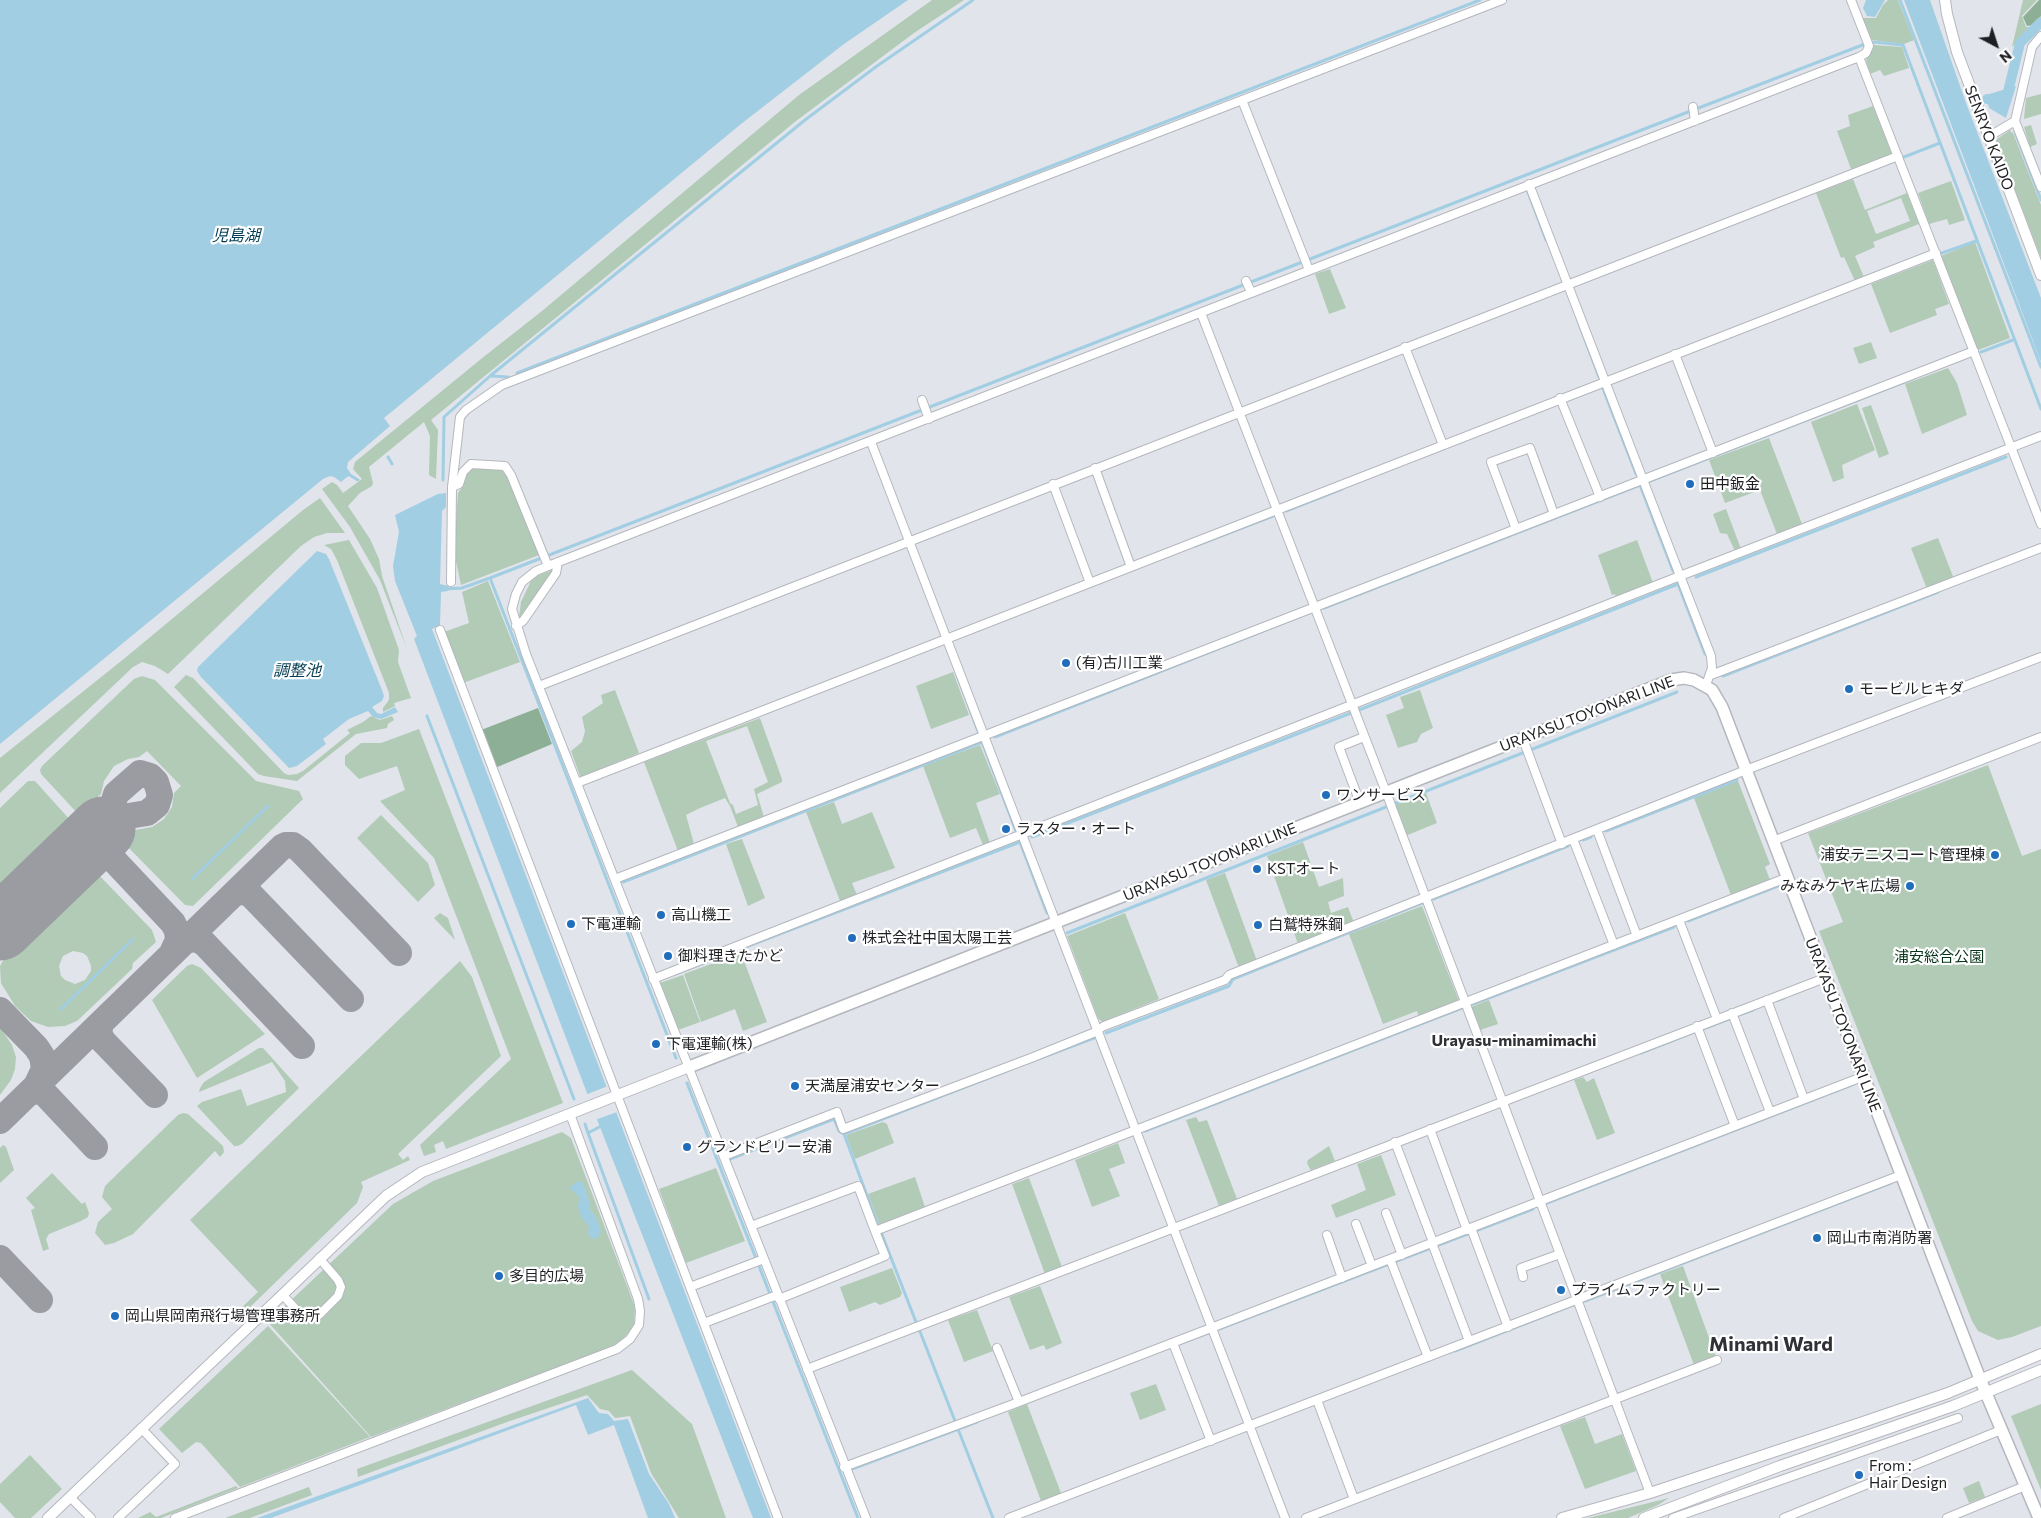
<!DOCTYPE html>
<html>
<head>
<meta charset="utf-8">
<style>
  body { margin:0 }
  #map { position:relative; width:2041px; height:1518px; overflow:hidden; background:#e1e4ea; font-family:Commissioner,sans-serif }
  canvas { display:block }
  .north { position:absolute; left:1971px; top:20px; width:50px; height:50px; -webkit-text-stroke:4px #fff; paint-order:stroke; rotate:140deg; font-size:14px; font-weight:700; line-height:20px; text-align:center; color:#1e1f22 }
  .north::after { content:''; display:block; margin:auto; width:18px; height:22px; background:#1e1f22; clip-path:polygon(50% 0,100% 100%,50% 72%,0 100%) }
</style>
</head>
<body>
<div id="map">
<canvas width="2041" height="1518"></canvas>
<div class="north">N</div>
</div>
<script>
const ctx = document.querySelector('canvas').getContext('2d');
ctx.lineJoin = 'round';
function fill(path, color) {
  ctx.fillStyle = color;
  ctx.fill(path, 'evenodd');
}
function shape(rows) {
  const path = new Path2D();
  for (const r of rows) {
    path.moveTo(r[0], r[1]);
    for (let i = 2; i < r.length; i += 2) path.lineTo(r[i], r[i + 1]);
  }
  return path;
}
function strokePath(path, color, width, dash) {
  ctx.strokeStyle = color;
  ctx.lineWidth = width;
  ctx.lineCap = dash ? 'butt' : 'round';
  ctx.setLineDash(dash || []);
  ctx.stroke(path);
}
function label(font, color, halo, rows, align = 'center') {
  ctx.font = font + ' Commissioner,"Noto Sans JP",sans-serif';
  ctx.lineWidth = 4.5;
  ctx.setLineDash([]);
  ctx.textBaseline = 'middle';
  ctx.strokeStyle = halo;
  ctx.fillStyle = color;
  for (const [text, x, y, turn = 0] of rows) {
    ctx.save();
    ctx.translate(x, y);
    ctx.rotate((+turn || 0) * Math.PI / 180);
    ctx.textAlign = isNaN(turn) ? turn : align;
    if (halo) ctx.strokeText(text, 0, 0);
    ctx.fillText(text, 0, 0);
    ctx.restore();
  }
}
fill(shape([
  [932,0,964,0,914,33,796,121,431,420,438,430,436,479,429,475,430,436,424,422,369,467,373,483,372,486,360,493,348,506,370,539,379,559,382,576,407,649,380,580,350,527,322,489,332,482,337,485,343,493,362,479,353,469,355,462,481,359,542,311,799,95],
  [1888,0,1898,0,1914,40,1904,44,1872,40,1862,18,1876,18,1883,5],
  [2023,0,2037,0,2022,16,2026,27,2033,27,2012,47],
  [1874,45,1902,47,1909,68,1884,76,1880,70,1870,74,1866,60,1874,47],
  [2041,94,2041,114,2024,119,2026,98],
  [1873,106,1892,154,1851,169,1837,131,1850,126,1848,115],
  [2031,125,2037,144,2030,147,2024,127],
  [2010,130,2012,133,2013,133,2041,205,2041,258,1997,143,1997,139],
  [1853,179,1865,210,1907,193,1919,224,1873,242,1875,247,1855,256,1864,277,1855,281,1844,257,1841,258,1816,193],
  [1901,198,1910,221,1876,234,1867,211],
  [1951,181,1965,220,1949,225,1947,219,1929,224,1918,193],
  [1975,242,2010,338,1978,350,1941,256],
  [1933,260,1949,304,1935,309,1937,315,1890,333,1871,284],
  [1330,269,1346,308,1329,314,1315,274],
  [1871,342,1877,358,1859,364,1853,348],
  [1948,368,1957,383,1967,415,1922,434,1905,384],
  [1857,404,1875,450,1842,465,1844,478,1833,482,1811,422],
  [1871,405,1889,454,1879,458,1862,408],
  [1769,438,1802,524,1777,534,1760,490,1725,503,1709,460],
  [473,468,501,469,507,475,539,555,461,585,454,552,458,493,463,486,467,472],
  [320,498,345,533,327,533,314,537,301,546,168,674,155,666,142,662,133,667,0,793,0,758,125,658,303,510],
  [1726,509,1741,549,1735,551,1727,534,1720,533,1713,514],
  [1938,538,1954,579,1927,589,1911,548],
  [349,540,377,588,399,650,398,662,411,698,394,703,395,706,383,712,383,708,389,700,389,693,337,560,331,549,324,545],
  [1637,540,1653,583,1616,598,1615,594,1612,595,1598,555],
  [552,570,552,574,521,618,519,617,521,602,531,581,539,575],
  [488,581,520,662,463,683,444,632,469,623,462,592],
  [953,672,969,715,931,729,916,686],
  [186,675,193,678,284,773,288,775,297,774,303,771,350,733,347,730,363,722,371,716,380,720,392,716,394,720,388,724,387,728,356,734,297,781,264,776,258,774,174,687],
  [142,676,155,680,256,781,299,791,303,799,193,906,185,905,122,841,135,830,152,827,164,819,172,807,174,793,181,786,147,751,139,757,128,759,114,766,104,781,101,794,79,815,41,774,40,770,42,766,134,679],
  [615,690,639,753,584,776,580,776,571,751,582,742,585,731,582,717,603,703,601,695],
  [1420,690,1433,728,1421,734,1417,742,1398,748,1386,715,1404,708,1400,697],
  [760,718,782,779,782,782,757,794,764,817,738,827,730,806,725,798,700,808,686,815,694,844,678,851,644,762],
  [747,726,768,782,754,789,758,805,736,814,733,805,730,803,706,741],
  [419,729,563,1103,446,1149,443,1141,434,1145,436,1152,424,1156,420,1145,511,1059,434,858,380,801,405,790,397,766,359,779,345,765,345,756,361,743,381,743],
  [980,745,1000,794,976,803,990,843,983,845,976,828,950,838,923,766],
  [1988,765,2022,856,2041,849,2041,1326,2012,1337,1998,1340,1978,1331,1972,1321,1819,931,1843,922,1808,833],
  [28,781,35,781,71,821,0,890,0,808],
  [1738,781,1770,864,1765,867,1770,880,1731,895,1694,798],
  [1426,793,1437,823,1405,836,1395,805],
  [834,802,842,824,872,812,895,868,852,883,857,895,840,901,806,812],
  [381,815,428,863,435,885,418,902,357,838],
  [742,839,765,898,748,906,726,844],
  [1303,842,1319,887,1343,878,1344,896,1328,902,1331,913,1348,907,1354,923,1298,944,1267,856],
  [94,870,152,930,156,942,133,963,132,969,77,1021,65,1026,48,1027,31,1021,15,1006,1,983,0,966,8,952],
  [73,951,83,953,87,956,91,966,91,971,85,980,75,984,65,980,61,976,59,966,63,956],
  [1225,873,1257,961,1239,968,1206,880],
  [1422,906,1459,1001,1419,1017,1417,1011,1383,1024,1349,934],
  [440,913,448,918,455,940,434,918],
  [1125,913,1159,999,1104,1021,1101,1021,1098,1018,1067,936],
  [741,953,767,1022,743,1031,735,1009,701,1022,684,974],
  [460,961,472,977,501,1056,398,1154,403,1160,408,1156,410,1160,361,1182,363,1187,357,1203,243,1314,239,1310,258,1292,190,1220],
  [192,964,201,968,265,1034,197,1078,152,1000,187,966],
  [683,975,700,1022,678,1030,660,983],
  [1489,1000,1498,1024,1480,1030,1471,1007],
  [0,1027,12,1045,16,1057,15,1069,11,1080,0,1095],
  [259,1048,263,1048,299,1088,242,1144,237,1146,234,1146,197,1106,202,1102,241,1089,247,1106,286,1092,285,1081,272,1062,199,1092,200,1088,204,1082],
  [1583,1077,1587,1082,1594,1078,1615,1133,1597,1140,1574,1080],
  [183,1113,188,1114,223,1146,224,1152,220,1157,215,1151,133,1234,114,1243,105,1245,95,1233,98,1222,112,1209,102,1197,105,1186,178,1115],
  [1196,1117,1199,1122,1207,1120,1237,1199,1219,1206,1186,1120],
  [883,1122,887,1124,894,1143,855,1159,846,1135],
  [562,1132,571,1138,635,1307,634,1325,624,1338,613,1346,371,1437,268,1322,393,1204,433,1181],
  [1118,1143,1125,1163,1109,1169,1120,1196,1092,1207,1075,1160],
  [3,1145,6,1147,14,1170,0,1183,0,1148],
  [1329,1146,1335,1161,1311,1170,1310,1169,1307,1163,1308,1160],
  [1381,1155,1396,1195,1336,1218,1331,1205,1366,1190,1357,1164],
  [716,1168,745,1241,686,1263,659,1189],
  [52,1173,82,1204,85,1202,89,1213,88,1217,81,1221,49,1234,46,1239,49,1249,43,1251,31,1210,35,1208,26,1198],
  [915,1177,925,1207,880,1226,868,1194],
  [1029,1178,1062,1267,1045,1274,1012,1184],
  [1683,1266,1716,1357,1694,1365,1660,1274],
  [892,1268,902,1293,900,1297,880,1305,875,1302,849,1312,840,1287],
  [1040,1286,1062,1343,1046,1350,1044,1345,1030,1350,1009,1297],
  [977,1310,993,1351,964,1362,948,1320],
  [268,1326,370,1437,240,1487,201,1443,196,1442,182,1453,159,1429],
  [632,1370,692,1424,726,1518,679,1518,651,1473,630,1416,615,1418,609,1411,600,1409,587,1395,507,1422,358,1477,357,1469],
  [1156,1384,1166,1410,1140,1420,1130,1393],
  [1027,1404,1061,1493,1041,1501,1008,1412],
  [2041,1404,2041,1490,2011,1416],
  [1585,1417,1595,1444,1622,1434,1636,1471,1585,1489,1560,1426],
  [30,1455,62,1489,31,1518,15,1518,0,1502,0,1484],
  [1979,1481,1985,1497,1969,1503,1963,1488],
  [236,1486,238,1488,161,1518,138,1518,150,1512,156,1517],
  [309,1487,312,1495,250,1518,225,1518],
  [1669,1498,1658,1505,1628,1518,1588,1518]
]), '#b1cbb7');
fill(shape([
  [2039,0,2041,0,2041,16,2033,25,2027,26,2023,17],
  [538,708,552,744,495,768,481,730]
]), '#8caf95');
fill(shape([
  [0,0,908,0,844,44,741,124,384,418,390,426,348,462,347,468,351,474,341,482,334,477,330,476,323,479,0,744],
  [1866,0,1885,0,1875,17,1867,16,1863,8],
  [1904,0,1930,0,1966,103,2041,298,2041,362],
  [2016,86,2006,118,1989,108,1986,95],
  [446,493,446,507,442,511,440,584,449,586,448,591,441,592,440,625,432,629,771,1518,753,1518,598,1122,414,639,417,636,395,581,393,566,399,532,395,515,438,494],
  [317,551,326,554,329,559,382,690,384,696,382,701,372,707,377,713,381,714,395,707,398,712,381,719,373,717,368,711,349,719,323,739,326,744,297,766,289,768,201,677,197,671,198,667],
  [578,1181,583,1183,590,1204,589,1209,594,1214,601,1231,598,1237,595,1239,591,1238,588,1234,589,1226,581,1217,578,1206,580,1197,569,1188],
  [588,1398,599,1413,608,1414,614,1421,628,1419,649,1474,669,1504,675,1518,648,1518,614,1425,588,1435,576,1405,271,1518,257,1518]
]), '#a2cee3');
fill(shape([
  [608,1086,617,1112,595,1120,585,1095]
]), '#e1e4ea');
strokePath(shape([
  [1900,0,2041,367],
  [2015,132,2041,200],
  [1904,157,1940,143],
  [1528,192,1546,240],
  [1942,253,1976,241],
  [1578,321,1599,377],
  [1981,352,2013,340],
  [517,373,1480,0],
  [491,376,508,377],
  [1600,387,1602,386,1636,474],
  [388,457,392,464],
  [348,474,358,480],
  [443,480,444,417,490,376,805,120,877,66,973,0],
  [1650,481,1912,379],
  [1286,511,1342,489],
  [1195,546,1273,516],
  [1696,577,2006,457],
  [490,578,676,1058],
  [445,589,462,588,490,578,1688,112,1865,44,1874,42,1903,45,2041,409],
  [1324,608,1640,485,1673,571],
  [956,673,978,731],
  [1723,676,1938,592],
  [1359,710,1678,584,1705,654],
  [427,716,574,1099],
  [995,737,1311,612],
  [1396,803,1677,692],
  [1606,831,1737,780],
  [1032,837,1351,713],
  [1583,840,1591,837],
  [192,879,268,806],
  [623,882,982,742,1016,831],
  [1433,899,1568,846],
  [1688,921,1778,886],
  [1067,933,1386,807],
  [675,974,1020,842,1047,913],
  [1778,1000,1784,998],
  [1473,1004,1674,927],
  [61,1009,133,939],
  [1739,1015,1753,1010],
  [1703,1029,1729,1019],
  [1106,1033,1229,986,1233,979,1422,903],
  [1641,1053,1694,1032],
  [1038,1059,1094,1038],
  [687,1083,858,1518],
  [585,1124,588,1133],
  [603,1125,588,1133,649,1299],
  [1145,1131,1462,1008],
  [844,1134,878,1225],
  [730,1159,834,1119,839,1131,844,1134,1009,1070],
  [1547,1203,1854,1084],
  [884,1231,881,1232,916,1322],
  [1585,1301,1891,1183],
  [919,1329,955,1421],
  [1219,1329,1533,1209],
  [1176,1345,1208,1333],
  [1455,1351,1573,1305],
  [958,1429,993,1518],
  [852,1469,977,1422]
]), '#a2cee3', 3);
strokePath(shape([
  [1987,99,2005,104,2020,43,2041,22]
]), '#a2cee3', 10);
strokePath(shape([
  [140,773,150,776,156,782,160,795,157,805,147,813,116,818,103,829,109,817,116,794,140,773],
  [93,838,173,923,177,931,178,940,171,955],
  [234,894,243,891,252,896,351,999],
  [186,941,194,938,204,943,302,1046],
  [0,1010,36,1047,42,1056,44,1069,36,1086],
  [101,1023,99,1033,103,1041,155,1095],
  [28,1094,38,1090,46,1095,95,1147],
  [0,1121,282,847,286,845,293,845,300,850,399,953],
  [0,1258,40,1300]
]), '#9a9ca1', 26);
strokePath(shape([
  [0,928,103,829]
]), '#9a9ca1', 65);
const minor = shape([
  [2041,36,2032,47,2015,121,2041,187],
  [1859,57,2041,524],
  [1242,100,1309,270],
  [1693,107,1695,121],
  [1988,137,2015,121],
  [1529,184,1711,656,1712,668,1706,685],
  [1246,281,1251,292],
  [1201,313,1386,792,1650,1493],
  [1405,347,1443,445],
  [1675,354,1713,453],
  [1560,398,1600,497],
  [922,400,929,419],
  [871,442,1285,1518],
  [1095,468,1131,567],
  [1053,484,1090,583],
  [452,487,459,484,463,472,471,464,505,466,511,475,548,566],
  [1516,529,1491,462,1530,448,1554,514],
  [451,582,452,487,460,417,466,410,502,385,1502,0],
  [516,626,523,621,556,573,558,562],
  [440,630,778,1518],
  [1711,675,2041,548],
  [539,686,1898,156],
  [1523,739,1562,844],
  [577,783,1936,253],
  [1360,803,1339,747,1364,737],
  [1597,830,1637,936],
  [1573,839,1614,945],
  [1773,841,2041,737],
  [615,879,1974,351],
  [1679,920,1717,1019],
  [653,979,1680,576,2041,436],
  [1767,1000,1804,1099],
  [1732,1013,1770,1112],
  [1697,1026,1735,1126],
  [1430,1129,1467,1230],
  [1395,1142,1433,1242],
  [724,1156,837,1112,843,1129,1031,1058,1093,1033,1104,1026,1225,980,1229,975,1746,770,2041,657],
  [1386,1213,1402,1255],
  [1356,1224,1372,1266],
  [751,1226,858,1186,875,1231],
  [1471,1228,1508,1327],
  [1327,1235,1342,1278],
  [1432,1243,1469,1341],
  [1390,1259,1428,1357],
  [1523,1277,1521,1268,1560,1254],
  [690,1287,764,1259],
  [282,1294,301,1315,310,1318,319,1315,338,1296,341,1287,338,1280,319,1258],
  [779,1299,885,1256,875,1231,1786,878],
  [704,1323,777,1295],
  [1173,1343,1211,1441],
  [997,1348,1019,1402],
  [807,1369,1825,978],
  [1317,1400,1354,1499],
  [844,1467,1019,1402,1862,1077],
  [70,1497,91,1518],
  [118,1518,175,1464,141,1428],
  [175,1518,617,1349,630,1339,639,1325,640,1311,638,1299,570,1114],
  [866,1518,526,654,512,609,516,594,522,582,536,571,548,566,1859,57,1866,53,1869,46,1851,0],
  [1009,1518,1901,1175],
  [1306,1518,1717,1360],
  [1673,1518,1958,1418],
  [1784,1518,2001,1430],
  [1947,1518,2025,1486]
]);
const tertiary = shape([
  [1945,0,1947,14,1957,52,2041,275],
  [48,1518,386,1196,422,1172,689,1067],
  [1562,1518,1650,1493,1863,1422,1948,1393,2041,1354],
  [1644,1518,1780,1466,1953,1406,2041,1370]
]);
const secondary = shape([
  [689,1067,1671,680,1684,678,1694,680,1712,690,1722,707,1939,1273,1980,1379,2039,1518]
]);
strokePath(minor, '#b4b7bd', 10);
strokePath(tertiary, '#b4b7bd', 12);
strokePath(secondary, '#b4b7bd', 14);
strokePath(minor, '#fff', 8);
strokePath(tertiary, '#fff', 10);
strokePath(secondary, '#fff', 11);
for (const [x, y, r, color] of [
  [1690,484,5,"#206dbc"],
  [1066,663,5,"#206dbc"],
  [1849,689,5,"#206dbc"],
  [1326,795,5,"#206dbc"],
  [1006,829,5,"#206dbc"],
  [1995,855,5,"#206dbc"],
  [1257,869,5,"#206dbc"],
  [1910,886,5,"#206dbc"],
  [661,915,5,"#206dbc"],
  [571,924,5,"#206dbc"],
  [1258,925,5,"#206dbc"],
  [852,938,5,"#206dbc"],
  [668,956,5,"#206dbc"],
  [656,1044,5,"#206dbc"],
  [795,1086,5,"#206dbc"],
  [687,1147,5,"#206dbc"],
  [1817,1238,5,"#206dbc"],
  [499,1276,5,"#206dbc"],
  [1561,1290,5,"#206dbc"],
  [115,1316,5,"#206dbc"],
  [1859,1475,5,"#206dbc"]
]) {
  const dot = new Path2D();
  dot.arc(x, y, r, 0, 2 * Math.PI);
  ctx.fillStyle = color;
  ctx.fill(dot);
  strokePath(dot, '#fff', 2);
}
label('15px', '#1e1f22', '#fff', [
  ["SENRYO KAIDO",1989,138,69],
  ["URAYASU TOYONARI LINE",1587,714,-21],
  ["URAYASU TOYONARI LINE",1210,862,-22],
  ["URAYASU TOYONARI LINE",1843,1025,69]
]);
label('15px', '#1e1f22', '#fff', [
  ["田中鈑金",1700,484],
  ["(有)古川工業",1076,663],
  ["モービルヒキダ",1859,689],
  ["ワンサービス",1336,795],
  ["ラスター・オート",1016,829],
  ["浦安テニスコート管理棟",1985,855,"right"],
  ["KSTオート",1267,869],
  ["みなみケヤキ広場",1900,886,"right"],
  ["高山機工",671,915],
  ["下電運輸",581,924],
  ["白鷲特殊鋼",1268,925],
  ["株式会社中国太陽工芸",862,938],
  ["御料理きたかど",678,956],
  ["下電運輸(株)",666,1044],
  ["天満屋浦安センター",805,1086],
  ["グランドピリー安浦",697,1147],
  ["岡山市南消防署",1827,1238],
  ["多目的広場",509,1276],
  ["プライムファクトリー",1571,1290],
  ["岡山県岡南飛行場管理事務所",125,1316],
  ["From :",1869,1466],
  ["Hair Design",1869,1483]
], 'left');
label('15px', '#073419', '#fff', [
  ["浦安総合公園",1939,957]
]);
label('italic 16px', '#003c52', '#fff', [
  ["児島湖",236,236],
  ["調整池",297,671]
]);
label('bold 16px', '#2f3136', '#fff', [
  ["Urayasu-minamimachi",1514,1041]
]);
label('bold 20px', '#2f3136', '#fff', [
  ["Minami Ward",1771,1344]
]);
</script>
</body>
</html>
